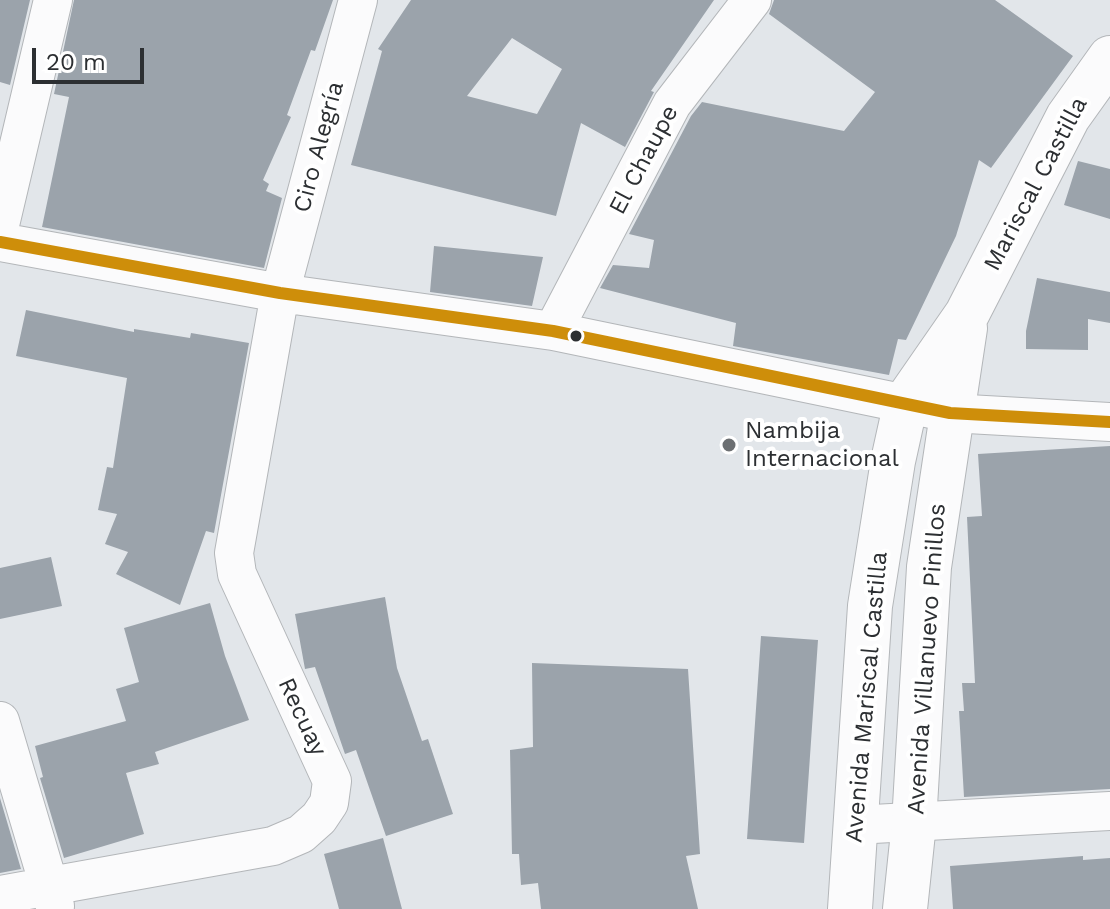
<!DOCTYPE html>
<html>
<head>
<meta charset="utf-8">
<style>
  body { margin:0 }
  #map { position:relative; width:1110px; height:909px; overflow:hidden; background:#e2e6ea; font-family:"Work Sans",sans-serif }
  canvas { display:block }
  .scale { position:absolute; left:32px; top:48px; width:112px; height:36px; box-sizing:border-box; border:4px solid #2c2f32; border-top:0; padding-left:10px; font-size:24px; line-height:28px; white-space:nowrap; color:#2c2f32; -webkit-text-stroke:6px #fff; paint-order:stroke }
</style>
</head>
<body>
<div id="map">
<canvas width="1110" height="909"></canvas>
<div class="scale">20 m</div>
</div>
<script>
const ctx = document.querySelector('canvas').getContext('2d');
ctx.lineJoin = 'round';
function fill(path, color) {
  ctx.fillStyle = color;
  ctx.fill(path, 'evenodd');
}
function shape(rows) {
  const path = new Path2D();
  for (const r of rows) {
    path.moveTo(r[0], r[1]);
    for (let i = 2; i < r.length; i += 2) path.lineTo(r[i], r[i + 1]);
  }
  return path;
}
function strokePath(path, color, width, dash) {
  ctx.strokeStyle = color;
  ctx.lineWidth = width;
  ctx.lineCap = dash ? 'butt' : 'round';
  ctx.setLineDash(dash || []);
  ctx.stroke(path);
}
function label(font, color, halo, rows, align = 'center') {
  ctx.font = font + ' "Work Sans",sans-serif';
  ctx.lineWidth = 8;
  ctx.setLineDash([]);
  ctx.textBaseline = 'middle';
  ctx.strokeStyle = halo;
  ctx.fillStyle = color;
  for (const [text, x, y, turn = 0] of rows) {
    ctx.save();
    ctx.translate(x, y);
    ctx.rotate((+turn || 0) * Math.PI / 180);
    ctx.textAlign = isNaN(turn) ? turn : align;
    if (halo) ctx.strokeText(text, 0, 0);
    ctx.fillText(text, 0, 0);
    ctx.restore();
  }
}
fill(shape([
  [0,0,30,0,10,85,0,82],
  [74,0,333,0,315,51,311,50,287,115,291,117,263,180,269,184,266,191,282,198,264,268,42,227,69,97,54,94],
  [411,0,714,0,651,91,654,92,625,147,581,123,556,216,351,165,382,51,378,49],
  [512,38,562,69,537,114,467,96],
  [774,0,995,0,1073,56,991,168,979,160,956,236,906,340,898,339,889,375,733,346,736,323,600,288,613,265,649,268,654,240,629,234,691,116,702,102,844,131,875,92,769,14],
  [1078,161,1110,169,1110,219,1064,205],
  [434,246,543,257,532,306,430,292],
  [1037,278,1110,292,1110,323,1088,319,1088,350,1026,349,1026,331],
  [26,310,134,332,134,329,190,338,191,333,249,343,214,533,206,531,180,605,116,574,128,552,105,544,117,514,98,510,107,467,113,468,127,378,16,356],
  [1110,446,1110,789,964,797,959,711,964,711,962,683,975,683,967,517,982,516,978,454],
  [51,557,62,606,0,619,0,568],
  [385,597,397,668,422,741,428,739,453,814,386,836,356,750,345,754,315,667,305,669,295,614],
  [210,603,225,656,249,720,155,752,159,764,126,773,144,834,64,858,40,778,43,777,35,746,126,721,116,689,139,682,124,628],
  [761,636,818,640,804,843,747,839],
  [532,663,688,669,700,854,686,856,698,909,541,909,538,883,521,885,519,854,512,854,510,750,533,747],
  [0,798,21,869,0,873],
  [383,838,402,909,339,909,324,854],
  [1083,856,1083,860,1110,858,1110,909,953,909,950,866]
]), '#9ba3ab');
const street = shape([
  [0,225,53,0],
  [0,242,280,293,553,331,950,413,1110,422],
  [553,331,672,104,752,0],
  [0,721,55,906],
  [855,825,1110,811],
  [0,895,273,846,301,834,319,818,329,803,332,781,237,574,234,553,280,293,358,0]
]);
const secondary = shape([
  [850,909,870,606,893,461,906,402,967,314,1068,117,1110,58],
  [905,909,914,823,929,567,965,328]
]);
strokePath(street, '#b3b6b9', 40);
strokePath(secondary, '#b3b6b9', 46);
strokePath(street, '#fbfbfc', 38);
strokePath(secondary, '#fbfbfc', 44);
strokePath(shape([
  [0,242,280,293,553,331,950,413,1110,422]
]), '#ce8e0a', 12);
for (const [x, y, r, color] of [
  [576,336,7,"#2c2f32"],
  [729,445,8,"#6c6f72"]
]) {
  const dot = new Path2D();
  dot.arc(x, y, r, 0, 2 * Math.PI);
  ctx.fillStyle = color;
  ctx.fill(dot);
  strokePath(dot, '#fff', 3);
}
label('24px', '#2c2f32', '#fff', [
  ["Ciro Alegría",319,147,-75],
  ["El Chaupe",644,160,-62],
  ["Mariscal Castilla",1036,184,-62],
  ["Avenida Villanuevo Pinillos",927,659,-86],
  ["Avenida Mariscal Castilla",867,697,-85],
  ["Recuay",302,717,65]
]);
label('24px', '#2c2f32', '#fff', [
  ["Nambija",745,431],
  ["Internacional",745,459]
], 'left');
</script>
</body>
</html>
